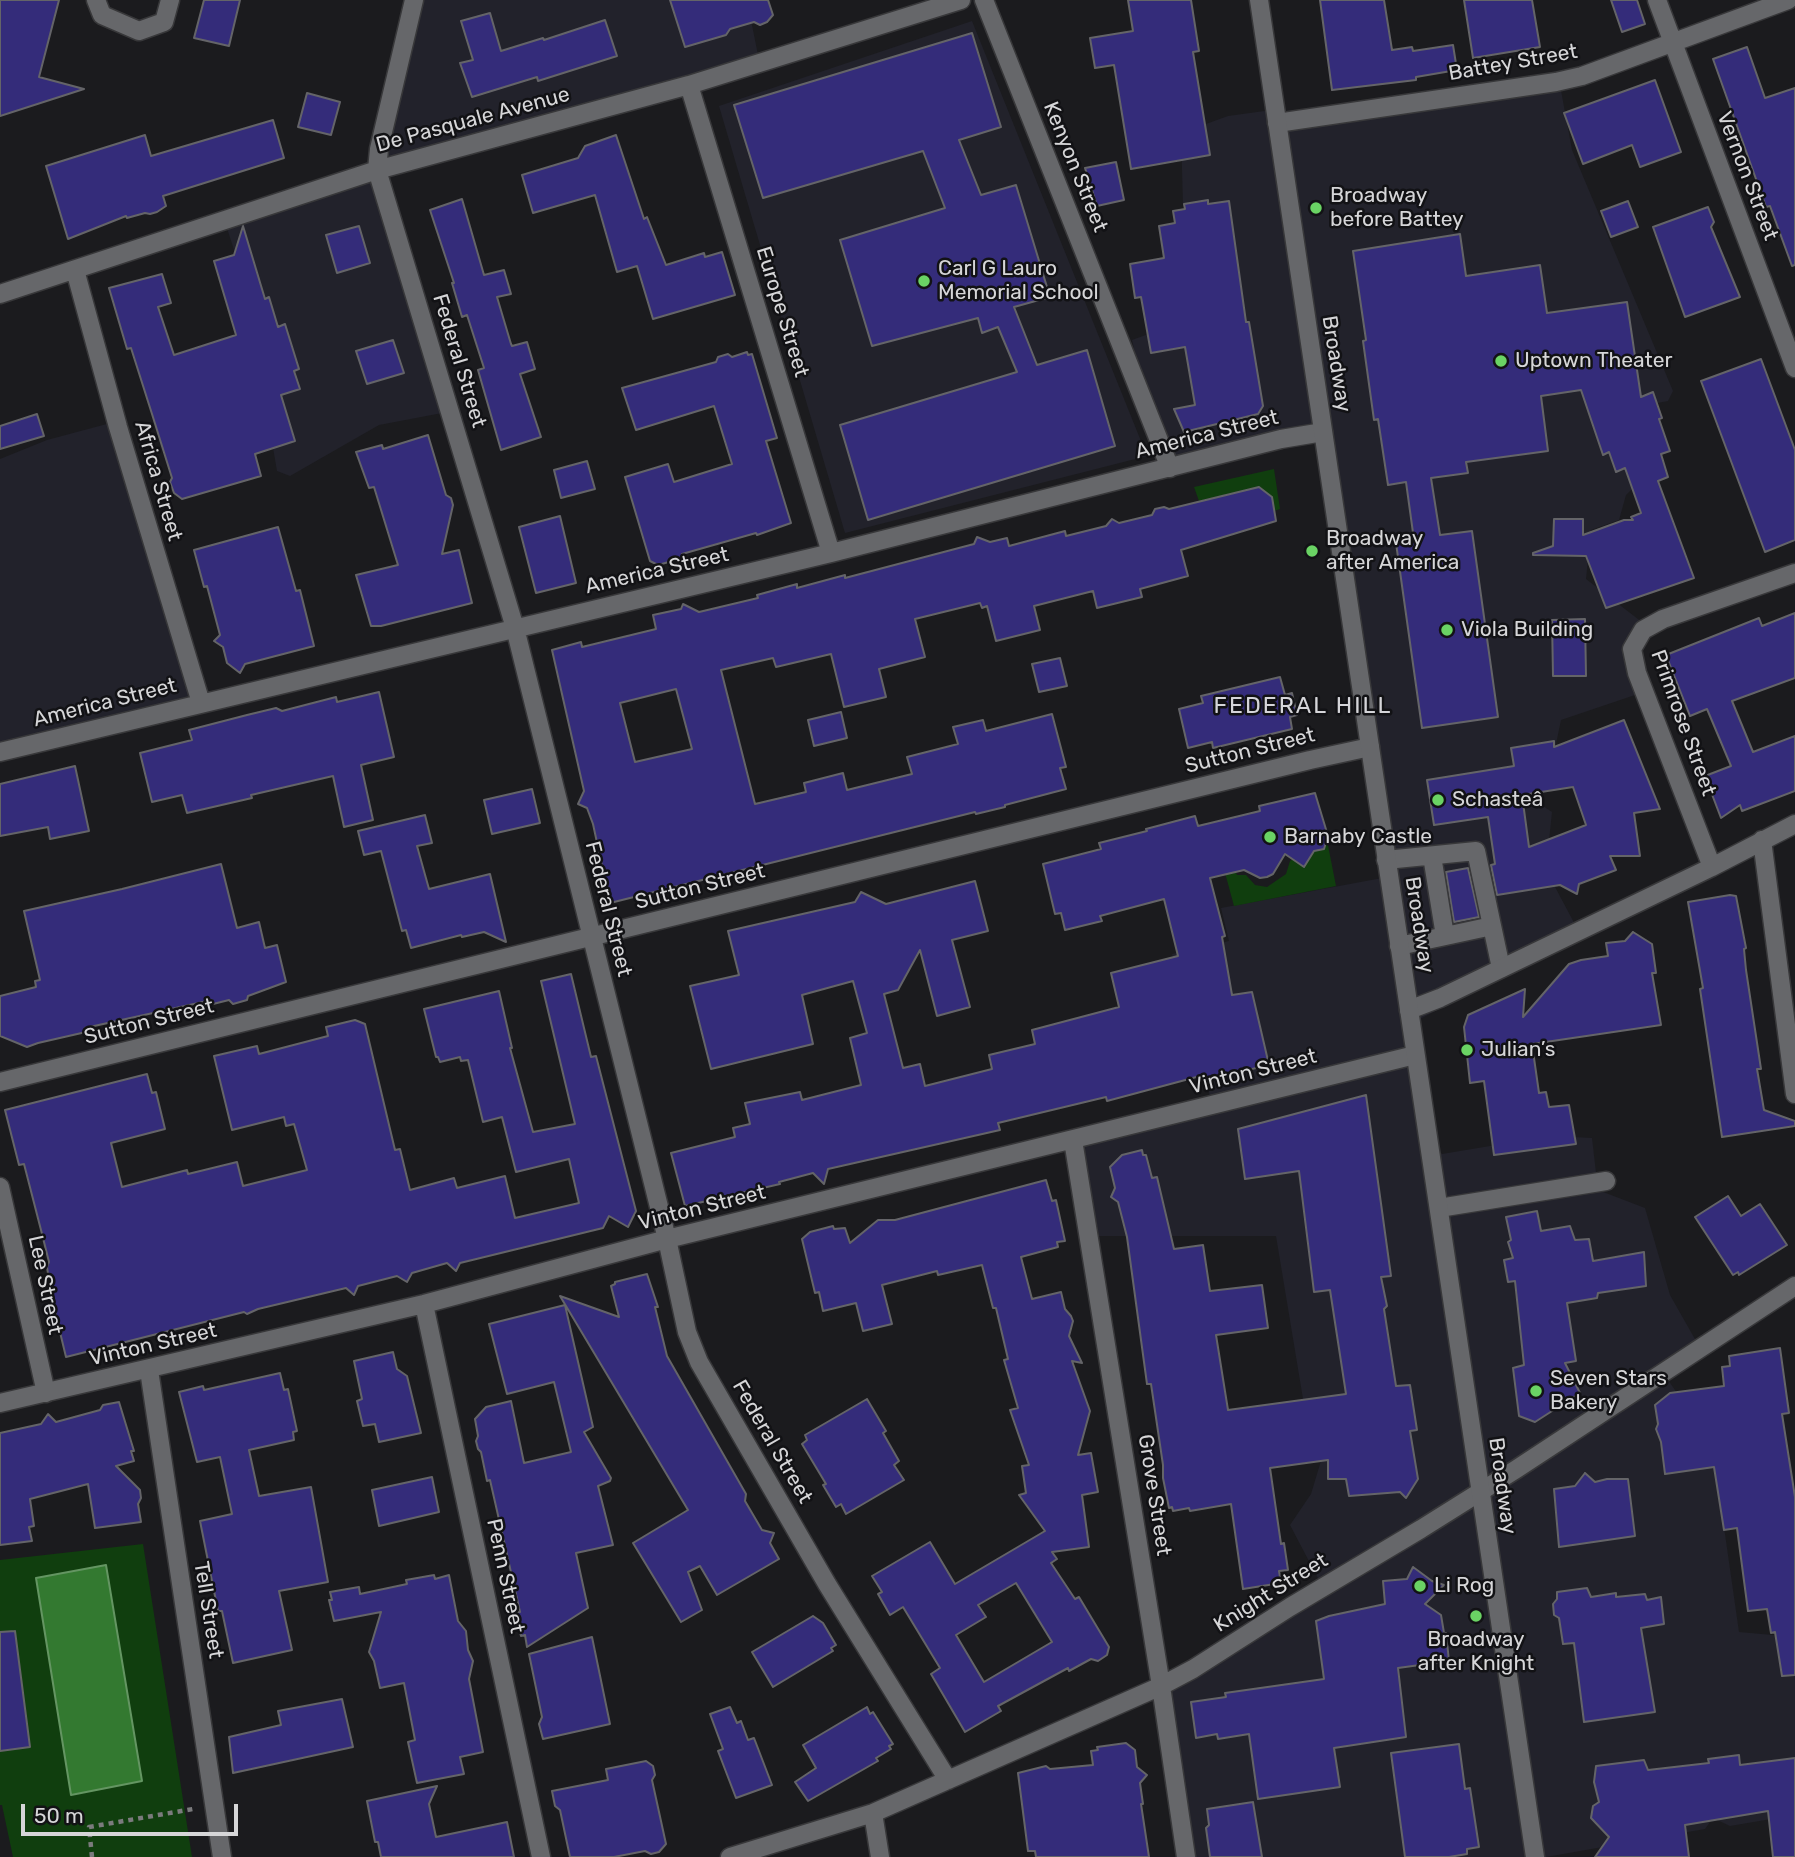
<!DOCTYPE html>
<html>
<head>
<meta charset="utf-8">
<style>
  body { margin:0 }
  #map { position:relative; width:1795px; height:1857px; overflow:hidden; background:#1b1b1e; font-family:Rubik,sans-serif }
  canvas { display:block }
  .scale { position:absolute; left:21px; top:1804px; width:217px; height:32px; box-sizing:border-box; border:4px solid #d6d6d8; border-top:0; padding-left:9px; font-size:21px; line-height:24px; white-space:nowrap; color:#d6d6d8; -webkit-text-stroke:5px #121215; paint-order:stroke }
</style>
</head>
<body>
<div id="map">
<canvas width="1795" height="1857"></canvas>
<div class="scale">50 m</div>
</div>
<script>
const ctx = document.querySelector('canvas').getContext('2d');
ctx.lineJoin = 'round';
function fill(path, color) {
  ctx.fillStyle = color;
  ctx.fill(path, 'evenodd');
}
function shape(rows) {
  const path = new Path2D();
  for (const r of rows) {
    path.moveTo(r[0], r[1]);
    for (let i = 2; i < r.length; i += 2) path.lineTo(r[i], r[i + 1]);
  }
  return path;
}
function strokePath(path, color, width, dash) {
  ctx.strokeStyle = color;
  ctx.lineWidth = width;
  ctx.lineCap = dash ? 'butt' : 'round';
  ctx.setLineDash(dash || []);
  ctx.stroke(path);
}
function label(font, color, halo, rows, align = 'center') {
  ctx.font = font + ' Rubik,sans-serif';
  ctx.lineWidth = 5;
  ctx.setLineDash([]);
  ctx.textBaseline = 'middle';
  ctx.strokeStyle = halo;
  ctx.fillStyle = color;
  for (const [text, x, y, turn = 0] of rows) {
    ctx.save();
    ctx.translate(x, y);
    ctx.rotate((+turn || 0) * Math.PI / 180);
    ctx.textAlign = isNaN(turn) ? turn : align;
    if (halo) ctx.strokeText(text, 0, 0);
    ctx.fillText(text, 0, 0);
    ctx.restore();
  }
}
fill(shape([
  [422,0,747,0,758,55,744,63,386,160],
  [972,21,1147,456,845,533,719,106],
  [1560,85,1572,150,1673,391,1668,401,1647,405,1634,487,1626,495,1619,520,1591,530,1586,579,1647,626,1632,646,1642,690,1635,695,1561,720,1551,768,1535,789,1540,804,1552,812,1546,870,1579,932,1574,939,1420,1019,1417,1030,1436,1146,1442,1154,1502,1144,1518,1134,1592,1138,1598,1190,1645,1208,1670,1295,1700,1348,1668,1380,1712,1443,1739,1632,1795,1637,1795,1815,1730,1826,1713,1818,1705,1829,1546,1857,1188,1857,1167,1690,1321,1584,1290,1525,1311,1494,1326,1444,1309,1435,1276,1236,1099,1236,1081,1139,1211,1100,1172,954,1229,941,1221,908,1393,876,1327,437,1172,459,1137,362,1132,340,1200,315,1224,219,1183,206,1181,133,1228,116,1279,109,1291,122],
  [386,172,458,410,379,425,290,476,277,471,245,284,225,222],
  [118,421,197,703,0,756,0,459,47,440]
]), '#22222b');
fill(shape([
  [1274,469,1280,509,1274,511,1272,497,1260,487,1199,501,1194,487],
  [1325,830,1336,886,1234,906,1224,869,1233,866,1237,875,1246,875,1255,885,1267,887,1286,874,1290,861,1293,859,1300,863,1308,861,1312,855,1311,850],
  [143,1544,192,1857,13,1857,2,1805,0,1805,0,1560]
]), '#103e0e');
const water = shape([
  [106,1565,142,1781,71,1795,36,1578,106,1565]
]);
fill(water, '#337930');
strokePath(water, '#649562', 2);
const building = shape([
  [0,0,59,0,39,77,84,89,0,116,0,0],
  [204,0,240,0,229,46,194,38,204,0],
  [670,0,768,0,773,15,767,22,760,25,754,22,730,29,726,35,685,47,670,0],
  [1128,0,1191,0,1199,51,1193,52,1210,155,1131,169,1114,65,1095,68,1090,38,1133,31,1128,0],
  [1320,0,1384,0,1392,50,1412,47,1413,51,1453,45,1457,70,1416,77,1416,80,1332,90,1320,0],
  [1464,0,1532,0,1540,47,1473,58,1464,0],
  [1611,0,1637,0,1645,24,1622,32,1611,0],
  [490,13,501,51,543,38,544,40,605,20,617,56,538,81,537,77,472,97,460,63,473,60,461,21,490,13],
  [972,33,1001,127,959,140,981,195,1016,185,1050,297,1014,307,1037,365,1087,350,1115,446,868,520,840,425,1017,372,998,327,982,333,978,318,872,346,840,240,945,208,923,151,763,198,734,105,972,33],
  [1747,47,1765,98,1795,88,1795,265,1792,266,1770,206,1766,207,1713,59,1747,47],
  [1655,80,1681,152,1640,167,1632,145,1583,164,1564,113,1655,80],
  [307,93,340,102,331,135,298,127,307,93],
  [273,120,284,158,163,196,166,206,157,212,150,214,145,213,127,218,126,216,68,239,46,166,145,135,151,156,273,120],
  [616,135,644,219,647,217,666,265,704,253,705,257,722,252,735,295,653,319,637,266,617,272,595,195,533,213,522,175,578,158,585,146,616,135],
  [1116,162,1124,200,1097,206,1085,168,1116,162],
  [462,199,484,275,504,270,511,294,497,297,511,344,512,346,527,342,535,369,520,374,541,437,501,450,478,370,484,368,467,315,462,317,452,283,454,283,430,210,462,199],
  [1208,200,1208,204,1229,201,1246,322,1249,322,1263,406,1258,414,1184,432,1174,409,1195,405,1185,347,1151,353,1141,297,1135,298,1130,264,1164,258,1159,226,1175,223,1173,211,1185,209,1184,204,1208,200],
  [1628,201,1638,227,1611,237,1601,211,1628,201],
  [1708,207,1714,222,1711,227,1740,297,1685,317,1653,227,1708,207],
  [243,226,265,299,269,297,278,327,285,324,299,369,294,371,300,389,281,395,295,441,255,454,261,476,182,499,174,493,170,482,172,478,152,414,131,348,127,349,109,288,162,274,171,303,158,307,174,355,236,335,214,261,234,255,243,226],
  [359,226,370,263,337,273,326,235,359,226],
  [1460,234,1466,276,1540,265,1547,313,1627,302,1641,397,1653,392,1662,418,1659,419,1670,451,1661,454,1668,477,1658,481,1694,578,1606,608,1586,556,1533,555,1533,553,1553,546,1554,519,1583,519,1583,535,1624,520,1633,520,1631,517,1641,513,1625,468,1616,472,1609,452,1603,455,1581,390,1541,396,1548,451,1466,462,1468,473,1431,478,1440,535,1472,531,1498,717,1422,728,1396,543,1414,540,1406,482,1388,485,1378,419,1374,420,1363,341,1366,340,1353,251,1460,234],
  [393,340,404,373,367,384,356,351,393,340],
  [747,352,748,355,752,354,777,438,766,441,791,523,757,535,756,533,682,554,683,558,658,565,650,561,625,477,668,464,674,482,732,464,714,406,636,430,622,388,716,362,718,357,728,354,732,357,747,352],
  [1761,359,1795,450,1795,540,1765,552,1701,381,1761,359],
  [37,414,44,436,0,449,0,426,37,414],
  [428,435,446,495,451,498,453,505,442,554,459,550,472,603,381,626,371,626,356,575,398,565,374,487,369,488,356,452,382,445,383,449,428,435],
  [587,461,595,489,561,498,554,470,587,461],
  [1259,487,1272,497,1276,521,1181,550,1188,576,1140,589,1142,597,1097,608,1093,591,1034,606,1040,630,996,641,987,606,982,608,980,603,915,619,925,657,879,669,886,697,844,707,831,654,776,667,773,658,721,670,755,804,806,792,804,783,843,773,847,790,912,774,907,757,958,744,953,727,983,720,986,731,1052,714,1066,767,1060,768,1066,789,1005,805,1005,807,976,814,975,812,610,903,593,824,587,808,578,804,584,791,552,650,581,642,582,647,656,629,653,615,681,609,683,604,699,612,758,598,757,595,797,584,797,588,845,575,845,578,974,544,977,537,990,542,1007,538,1009,546,1065,531,1066,536,1106,526,1112,519,1119,523,1152,515,1155,509,1164,507,1169,509,1259,487],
  [676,689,692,749,635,762,620,703,676,689],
  [560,516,576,583,536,593,519,527,560,516],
  [278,527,296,591,300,590,314,646,245,664,240,673,227,663,223,647,214,641,220,635,207,586,204,587,194,550,278,527],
  [1795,613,1795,678,1732,701,1753,752,1795,736,1795,791,1742,811,1740,805,1721,818,1705,776,1731,766,1707,709,1690,716,1666,655,1759,618,1762,626,1795,613],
  [1585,619,1586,676,1553,676,1552,620,1585,619],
  [1060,658,1067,686,1039,692,1032,664,1060,658],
  [1280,677,1285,695,1292,693,1297,715,1290,717,1292,729,1213,748,1212,742,1188,748,1179,709,1203,703,1201,696,1280,677],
  [379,692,394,757,361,765,373,820,344,827,333,776,251,795,252,798,187,813,182,795,152,802,140,753,192,740,189,730,247,715,276,708,282,711,336,697,337,702,379,692],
  [841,712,847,738,814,746,808,720,841,712],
  [1624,720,1660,809,1634,813,1640,856,1610,856,1616,870,1579,884,1577,894,1560,885,1497,895,1491,865,1495,864,1488,817,1434,825,1427,780,1514,766,1511,748,1554,741,1554,747,1624,720],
  [1573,787,1586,825,1529,847,1522,795,1573,787],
  [75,766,89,831,50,839,48,827,0,836,0,784,75,766],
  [532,789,540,823,492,834,484,800,532,789],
  [1315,793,1328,836,1324,849,1314,851,1304,867,1285,854,1273,874,1267,877,1260,878,1244,870,1210,878,1225,936,1222,937,1232,995,1252,992,1269,1065,1205,1080,1204,1075,1107,1101,1106,1097,998,1123,1000,1130,828,1169,824,1184,813,1173,779,1182,780,1184,685,1206,671,1153,735,1137,733,1128,750,1124,745,1103,800,1092,802,1100,861,1085,850,1038,867,1033,853,981,802,995,813,1044,711,1069,690,986,739,975,728,931,855,902,861,892,886,904,975,881,988,931,952,940,970,1007,937,1016,920,950,898,990,884,994,903,1068,920,1064,925,1086,992,1069,989,1055,1035,1044,1032,1030,1119,1007,1111,973,1178,956,1164,899,1100,916,1102,921,1065,930,1061,913,1055,914,1043,864,1101,849,1099,843,1147,831,1146,829,1195,816,1198,826,1260,811,1259,806,1315,793],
  [425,815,432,843,417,846,429,889,490,874,506,942,484,932,462,937,461,935,411,948,406,930,402,931,381,851,364,855,358,831,425,815],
  [221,864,237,928,259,922,265,948,277,945,286,982,248,996,247,1000,233,1004,229,1000,213,1004,212,1000,85,1028,86,1032,38,1043,27,1047,0,1036,0,996,36,987,35,981,40,980,24,911,122,889,221,864],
  [1468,868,1479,917,1454,922,1446,872,1468,868],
  [1730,895,1736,896,1746,948,1744,949,1746,970,1761,1069,1757,1069,1764,1110,1795,1121,1795,1126,1722,1137,1700,989,1703,988,1688,902,1730,895],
  [1633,932,1652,944,1656,973,1652,973,1661,1025,1532,1044,1539,1093,1546,1092,1549,1107,1569,1105,1576,1144,1494,1155,1484,1081,1470,1083,1464,1027,1468,1015,1525,989,1523,1017,1569,964,1581,960,1608,956,1606,943,1625,941,1633,932],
  [571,974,591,1057,596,1056,636,1211,628,1227,609,1216,603,1228,460,1263,456,1271,447,1263,412,1273,407,1282,397,1276,358,1286,354,1295,346,1288,258,1309,247,1314,244,1312,66,1357,52,1299,47,1267,49,1262,41,1230,24,1164,19,1165,5,1110,147,1074,152,1093,156,1092,165,1129,111,1143,122,1187,187,1170,188,1174,237,1162,243,1186,307,1170,294,1124,286,1126,284,1117,232,1130,214,1056,257,1046,259,1054,328,1036,326,1027,355,1020,365,1024,395,1150,400,1149,410,1190,454,1178,457,1188,505,1176,515,1218,579,1203,569,1159,516,1172,502,1117,483,1122,468,1060,461,1061,460,1057,440,1062,438,1057,436,1057,424,1009,499,991,512,1048,510,1048,533,1132,575,1124,541,981,571,974],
  [1366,1095,1391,1276,1381,1277,1387,1306,1384,1309,1396,1386,1410,1385,1417,1430,1410,1431,1418,1479,1406,1498,1400,1492,1349,1496,1346,1479,1328,1479,1328,1460,1270,1468,1281,1544,1284,1543,1288,1570,1279,1571,1281,1583,1243,1589,1231,1504,1190,1511,1189,1508,1173,1511,1172,1507,1169,1508,1163,1478,1163,1465,1151,1384,1147,1384,1127,1237,1118,1202,1111,1197,1115,1188,1110,1167,1122,1155,1142,1150,1143,1155,1146,1155,1152,1178,1157,1177,1174,1249,1203,1245,1210,1291,1262,1285,1268,1328,1216,1335,1228,1410,1346,1394,1330,1290,1314,1292,1299,1171,1245,1179,1238,1129,1366,1095],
  [1046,1180,1052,1201,1056,1200,1065,1241,1057,1242,1058,1247,1021,1257,1032,1299,1061,1292,1065,1309,1071,1316,1073,1321,1069,1336,1082,1363,1072,1361,1090,1411,1078,1455,1091,1453,1098,1492,1082,1495,1089,1547,1052,1552,1057,1559,1051,1563,1075,1599,1079,1597,1109,1647,1107,1655,1098,1661,1091,1659,1069,1671,1068,1668,998,1706,1001,1711,965,1732,931,1674,940,1668,903,1607,890,1615,878,1594,882,1592,872,1576,930,1542,955,1584,1045,1531,1019,1495,1026,1493,1022,1466,1029,1465,1010,1410,1018,1408,1004,1360,1008,1359,996,1308,993,1308,982,1265,938,1275,937,1271,882,1285,892,1324,863,1331,856,1303,823,1311,819,1292,815,1293,802,1239,810,1232,833,1226,834,1229,845,1228,850,1243,878,1220,895,1220,1046,1180],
  [1016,1583,1052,1642,984,1682,956,1635,986,1617,978,1605,1016,1583],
  [1728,1196,1741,1216,1760,1204,1787,1245,1739,1275,1738,1272,1733,1275,1695,1217,1728,1196],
  [1537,1211,1541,1231,1570,1226,1575,1240,1589,1239,1593,1261,1644,1252,1646,1286,1598,1293,1597,1298,1567,1303,1576,1361,1565,1363,1580,1393,1535,1422,1519,1416,1513,1368,1524,1365,1515,1281,1508,1282,1504,1260,1513,1258,1508,1242,1511,1240,1506,1217,1537,1211],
  [647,1274,658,1307,655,1307,667,1356,746,1494,745,1501,762,1530,774,1533,770,1543,779,1559,717,1595,700,1566,688,1572,702,1610,681,1622,633,1543,688,1510,560,1296,619,1317,611,1286,615,1284,615,1282,647,1274],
  [565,1305,593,1427,584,1432,611,1478,610,1481,598,1486,613,1545,576,1553,588,1608,527,1647,525,1635,521,1636,515,1612,520,1612,490,1480,487,1481,481,1452,478,1449,476,1441,478,1436,475,1419,486,1407,511,1401,524,1463,571,1452,554,1382,507,1394,489,1324,565,1305],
  [1780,1348,1789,1413,1782,1414,1795,1497,1795,1675,1782,1676,1775,1632,1771,1633,1767,1609,1748,1611,1737,1528,1724,1530,1714,1467,1665,1474,1661,1442,1656,1429,1658,1424,1655,1405,1670,1393,1724,1386,1722,1367,1730,1366,1729,1356,1780,1348],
  [393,1352,397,1369,407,1376,421,1433,379,1442,375,1424,363,1426,357,1401,362,1399,354,1361,393,1352],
  [280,1373,284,1390,288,1389,297,1431,293,1432,294,1440,249,1450,259,1496,311,1487,328,1582,279,1591,292,1650,233,1663,222,1611,218,1611,200,1521,232,1514,220,1457,197,1462,179,1392,203,1386,204,1390,280,1373],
  [867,1399,886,1431,883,1433,899,1461,894,1465,904,1480,846,1514,841,1504,836,1507,823,1485,826,1484,802,1444,807,1440,805,1435,867,1399],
  [119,1402,134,1451,131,1451,134,1461,116,1466,140,1490,141,1498,138,1504,141,1522,95,1528,88,1484,30,1499,34,1526,29,1527,32,1541,0,1545,0,1433,41,1424,48,1414,56,1422,100,1410,103,1405,119,1402],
  [1585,1473,1595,1482,1607,1479,1628,1479,1635,1536,1559,1547,1554,1489,1575,1486,1585,1473],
  [432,1477,439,1512,379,1526,372,1490,432,1477],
  [1413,1567,1432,1581,1444,1585,1425,1604,1441,1615,1444,1633,1446,1633,1449,1661,1398,1668,1406,1737,1334,1748,1340,1787,1258,1799,1249,1734,1218,1739,1217,1734,1196,1738,1191,1702,1226,1697,1225,1693,1324,1679,1316,1621,1329,1616,1385,1604,1383,1581,1407,1579,1413,1567],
  [434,1575,435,1579,449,1575,458,1621,466,1631,468,1650,473,1661,469,1679,483,1752,460,1757,464,1774,417,1783,408,1742,415,1740,404,1683,380,1688,374,1661,369,1652,381,1612,334,1621,329,1600,332,1600,330,1592,359,1587,360,1594,407,1584,406,1580,434,1575],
  [1587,1588,1591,1597,1616,1593,1616,1597,1645,1594,1647,1600,1661,1597,1664,1624,1641,1628,1655,1712,1584,1722,1574,1643,1563,1644,1559,1618,1554,1615,1553,1604,1557,1599,1557,1592,1587,1588],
  [813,1616,823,1623,836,1645,831,1648,833,1651,773,1687,752,1652,813,1616],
  [15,1631,30,1747,0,1751,0,1632,15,1631],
  [592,1637,610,1724,543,1739,539,1724,542,1717,529,1654,592,1637],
  [342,1699,353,1747,233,1773,229,1737,281,1725,278,1711,342,1699],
  [730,1707,737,1723,741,1721,748,1740,754,1738,772,1785,736,1798,718,1751,723,1749,710,1714,730,1707],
  [867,1707,870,1714,873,1712,893,1744,889,1746,891,1749,876,1758,878,1761,808,1801,795,1782,816,1768,803,1745,867,1707],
  [1126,1743,1135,1750,1137,1767,1147,1775,1140,1783,1143,1804,1141,1804,1149,1857,1036,1857,1035,1851,1028,1851,1018,1773,1046,1766,1050,1769,1093,1765,1091,1751,1098,1750,1097,1747,1126,1743],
  [1459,1744,1465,1789,1470,1788,1479,1847,1467,1849,1467,1854,1449,1857,1405,1857,1391,1753,1459,1744],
  [1739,1755,1740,1765,1795,1758,1795,1857,1773,1857,1768,1811,1685,1825,1689,1857,1595,1857,1609,1837,1591,1818,1593,1806,1599,1802,1594,1782,1596,1766,1644,1760,1648,1770,1709,1763,1708,1759,1739,1755],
  [646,1761,653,1766,655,1775,652,1780,666,1844,659,1852,651,1854,645,1851,614,1857,570,1857,560,1810,555,1806,552,1791,608,1780,606,1769,646,1761],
  [437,1786,429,1804,436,1837,507,1822,514,1857,381,1857,378,1842,375,1842,367,1801,437,1786],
  [1253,1802,1262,1857,1210,1857,1206,1828,1209,1825,1207,1809,1253,1802]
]);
fill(building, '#342c7a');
strokePath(building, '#646468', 2);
const service = shape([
  [96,0,102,15,139,31,164,22,170,0],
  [1432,856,1445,936],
  [1386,860,1476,851,1501,968],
  [1399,946,1492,926],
  [1439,1208,1606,1181]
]);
const minor = shape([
  [414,0,379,149,377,170,515,628,667,1239,687,1332,699,1362,827,1584,948,1780],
  [984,0,1170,468],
  [1657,0,1795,368],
  [689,85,831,553],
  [1277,123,1556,82,1582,76,1788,0],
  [75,270,118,427,201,703],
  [0,294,377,170,689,85,961,0],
  [0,752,831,553,1281,439,1323,432],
  [1762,840,1795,1094],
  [1712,867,1637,673,1632,649,1643,630,1663,619,1795,573],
  [1409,1010,1440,998,1712,867,1795,824],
  [0,1082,1310,760,1370,747],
  [1073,1140,1161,1686,1186,1857],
  [0,1187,46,1393],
  [424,1304,541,1857],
  [149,1370,222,1857],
  [0,1403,424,1304,667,1239,1415,1055],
  [873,1813,880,1857],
  [730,1857,873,1813,1161,1686,1193,1669,1290,1607,1421,1529,1515,1470,1795,1286]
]);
const secondary = shape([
  [1259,0,1535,1857]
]);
strokePath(service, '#38383a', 21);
strokePath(minor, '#38383a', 21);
strokePath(secondary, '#38383a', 21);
strokePath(shape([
  [92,1857,89,1827,193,1809]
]), '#7b7b7d', 4.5, [5, 5]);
strokePath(service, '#66676a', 18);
strokePath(minor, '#66676a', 18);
strokePath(secondary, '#66676a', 18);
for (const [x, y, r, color] of [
  [1316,208,7,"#6ad364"],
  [924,281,7,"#6ad364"],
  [1501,361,7,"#6ad364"],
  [1312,551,7,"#6ad364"],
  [1447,630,7,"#6ad364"],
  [1438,800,7,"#6ad364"],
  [1270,837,7,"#6ad364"],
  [1467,1050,7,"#6ad364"],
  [1536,1391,7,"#6ad364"],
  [1420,1586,7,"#6ad364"],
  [1476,1616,7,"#6ad364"]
]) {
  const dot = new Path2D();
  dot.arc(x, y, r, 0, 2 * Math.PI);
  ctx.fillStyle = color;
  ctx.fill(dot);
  strokePath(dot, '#121215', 2.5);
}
label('21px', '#d6d6d8', '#121215', [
  ["Battey Street",1513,63,-10],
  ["De Pasquale Avenue",473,120,-15],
  ["Kenyon Street",1075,167,68],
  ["Vernon Street",1747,176,69],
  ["Europe Street",782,312,73],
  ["Federal Street",459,361,73],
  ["Broadway",1336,364,81],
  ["America Street",1207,435,-14],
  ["Africa Street",158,481,74],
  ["America Street",657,571,-13],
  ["America Street",105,703,-14],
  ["Primrose Street",1683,723,70],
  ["Sutton Street",1250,751,-14],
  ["Sutton Street",700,887,-14],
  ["Federal Street",608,909,76],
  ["Broadway",1419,925,81],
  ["Sutton Street",149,1022,-14],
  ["Vinton Street",1253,1072,-14],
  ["Vinton Street",702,1208,-14],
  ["Lee Street",45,1285,78],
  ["Vinton Street",153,1345,-13],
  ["Federal Street",772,1442,60],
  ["Broadway",1502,1486,82],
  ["Grove Street",1154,1495,81],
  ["Penn Street",505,1576,78],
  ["Knight Street",1271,1593,-32],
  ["Tell Street",208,1610,81]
]);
label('21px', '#d6d6d8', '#121215', [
  ["Broadway",1330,196],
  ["before Battey",1330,220],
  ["Carl G Lauro",938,269],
  ["Memorial School",938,293],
  ["Uptown Theater",1515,361],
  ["Broadway",1326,539],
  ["after America",1326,563],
  ["Viola Building",1461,630],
  ["Schasteâ",1452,800],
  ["Barnaby Castle",1284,837],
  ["Julian’s",1481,1050],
  ["Seven Stars",1550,1379],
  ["Bakery",1550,1403],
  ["Li Rog",1434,1586],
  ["Broadway",1476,1640,"center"],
  ["after Knight",1476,1664,"center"]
], 'left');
ctx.letterSpacing = '2px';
label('23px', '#d5d5d9', '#121215', [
  ["FEDERAL HILL",1303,706]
]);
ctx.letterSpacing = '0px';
</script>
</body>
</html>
